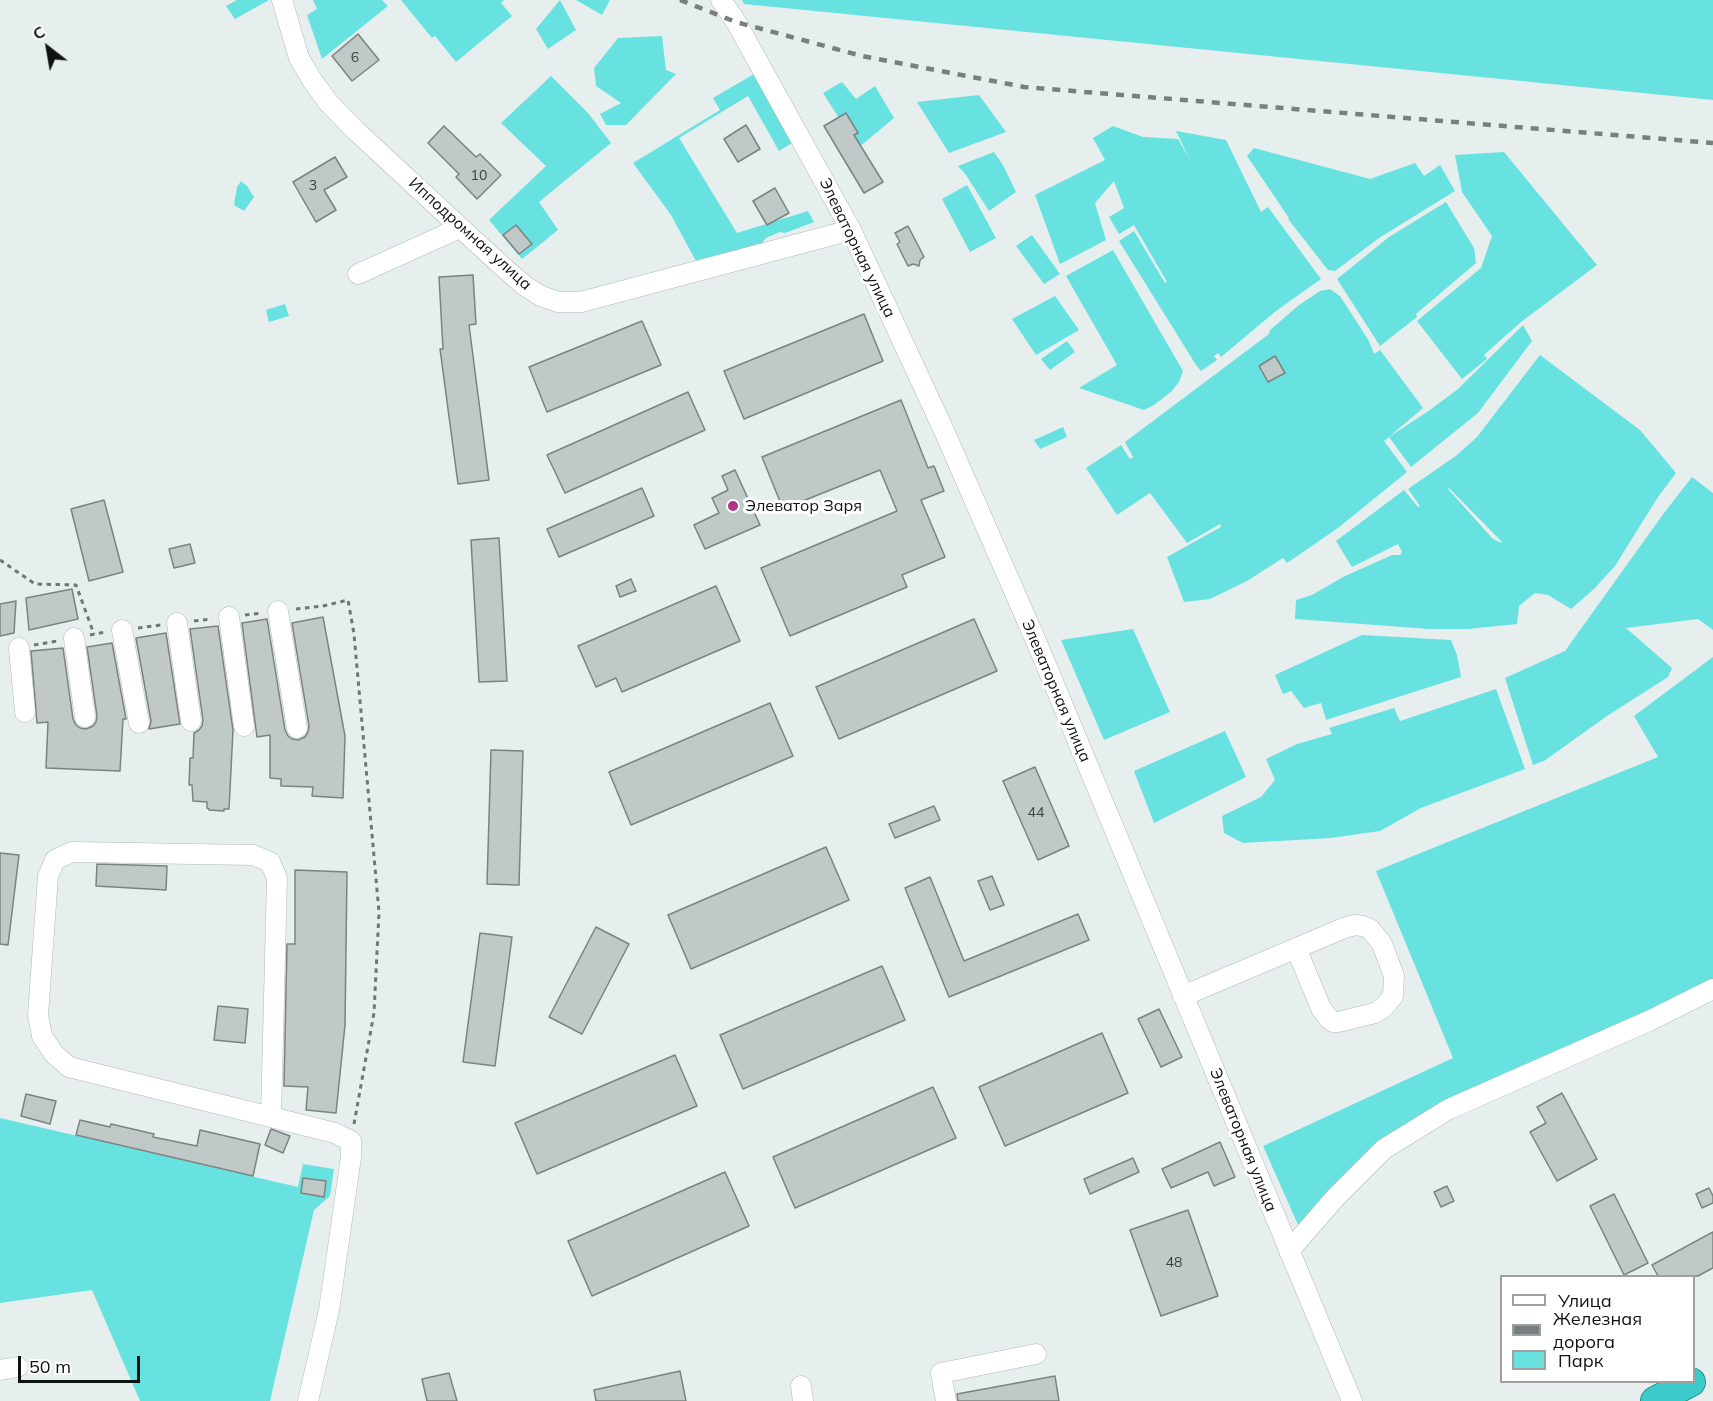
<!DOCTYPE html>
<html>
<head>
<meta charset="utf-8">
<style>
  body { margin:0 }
  #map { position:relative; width:1713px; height:1401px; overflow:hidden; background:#e6efee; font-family:Mulish,sans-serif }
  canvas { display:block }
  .legend { position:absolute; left:1500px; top:1275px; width:195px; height:108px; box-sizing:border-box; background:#fff; border:2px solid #9fa0a0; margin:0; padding:8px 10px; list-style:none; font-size:18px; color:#0f1212 }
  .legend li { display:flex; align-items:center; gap:12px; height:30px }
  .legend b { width:30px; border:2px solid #9fa0a0 }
  .north { position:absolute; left:18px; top:18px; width:60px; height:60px; -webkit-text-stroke:4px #fff; paint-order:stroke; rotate:329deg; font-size:16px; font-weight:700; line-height:24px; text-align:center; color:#0f1212 }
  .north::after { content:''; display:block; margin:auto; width:21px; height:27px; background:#0f1212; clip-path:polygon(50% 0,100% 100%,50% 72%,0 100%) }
  .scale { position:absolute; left:18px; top:1356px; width:122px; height:27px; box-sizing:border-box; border:3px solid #0f1212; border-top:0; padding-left:8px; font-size:18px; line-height:21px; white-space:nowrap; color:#0f1212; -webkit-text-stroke:4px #fff; paint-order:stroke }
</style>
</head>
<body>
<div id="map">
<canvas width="1713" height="1401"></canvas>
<ul class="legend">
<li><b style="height:8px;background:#fff"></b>Улица</li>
<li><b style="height:8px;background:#797f7f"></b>Железная дорога</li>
<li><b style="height:16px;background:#68e1e1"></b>Парк</li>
</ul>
<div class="north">С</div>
<div class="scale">50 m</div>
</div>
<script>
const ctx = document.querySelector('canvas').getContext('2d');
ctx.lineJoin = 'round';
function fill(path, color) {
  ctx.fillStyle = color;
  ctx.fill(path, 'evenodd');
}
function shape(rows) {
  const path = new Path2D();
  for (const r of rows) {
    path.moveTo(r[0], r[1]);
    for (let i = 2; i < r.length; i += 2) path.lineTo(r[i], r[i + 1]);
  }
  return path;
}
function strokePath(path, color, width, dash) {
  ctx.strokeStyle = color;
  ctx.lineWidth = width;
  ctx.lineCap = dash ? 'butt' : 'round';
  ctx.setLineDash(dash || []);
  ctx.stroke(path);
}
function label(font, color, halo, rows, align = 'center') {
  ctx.font = font + ' Mulish,sans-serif';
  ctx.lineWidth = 6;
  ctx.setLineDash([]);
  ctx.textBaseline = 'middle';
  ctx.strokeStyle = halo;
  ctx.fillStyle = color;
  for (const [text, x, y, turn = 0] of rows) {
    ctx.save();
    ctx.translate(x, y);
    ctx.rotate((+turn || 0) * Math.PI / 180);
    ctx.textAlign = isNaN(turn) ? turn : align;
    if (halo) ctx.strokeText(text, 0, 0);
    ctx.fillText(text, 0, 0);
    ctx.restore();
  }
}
fill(shape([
  [237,0,269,0,235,19,226,6],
  [313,0,382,0,388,6,322,59,307,15,317,9],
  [401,0,504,0,501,3,512,16,456,62,435,36,432,38],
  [560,0,576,30,548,49,536,29],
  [576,0,610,0,602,15],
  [742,0,1713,0,1713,100,744,4],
  [662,36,666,70,676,74,626,125,606,125,600,114,621,103,596,86,594,68,618,38],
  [754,74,794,142,779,151,748,96,679,138,737,233,808,211,814,222,785,233,780,232,766,238,761,244,697,263,671,215,633,163,720,110,713,98],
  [551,76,588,113,611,143,539,202,558,230,522,259,489,220,546,166,501,123],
  [842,82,856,99,875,86,894,118,858,148,823,93],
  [979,95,1006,132,949,153,917,102],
  [1113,126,1143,137,1178,139,1189,158,1176,131,1226,140,1261,212,1268,207,1321,279,1276,311,1221,357,1218,353,1214,356,1217,360,1201,371,1196,365,1119,241,1134,231,1165,283,1167,282,1134,225,1119,234,1109,217,1124,208,1114,181,1095,203,1106,240,1060,264,1035,195,1105,160,1093,138],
  [1254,148,1370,179,1415,163,1424,176,1440,165,1455,191,1379,238,1335,271,1328,270,1288,219,1289,218,1247,156],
  [994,152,1003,165,1016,192,989,211,966,175,958,166],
  [1504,152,1597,265,1521,322,1484,355,1487,359,1462,379,1417,321,1481,268,1492,236,1462,192,1455,155],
  [241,181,247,186,254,197,244,211,234,205,237,187],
  [967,185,996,238,970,252,942,199],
  [1446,202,1474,248,1476,263,1416,314,1417,317,1380,346,1337,279,1389,237],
  [1032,235,1060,274,1044,284,1016,246],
  [1113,250,1183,371,1179,382,1171,392,1154,405,1144,410,1079,388,1117,365,1066,276],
  [1330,289,1340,296,1369,341,1374,354,1380,350,1423,408,1389,437,1430,410,1458,389,1523,325,1532,341,1478,413,1411,467,1389,437,1384,441,1407,472,1338,528,1287,563,1283,558,1247,581,1210,599,1184,602,1167,557,1221,527,1220,524,1187,543,1150,493,1117,515,1086,468,1121,445,1130,459,1133,457,1125,442,1269,334,1270,330,1299,305,1320,291],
  [1055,296,1079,330,1036,355,1012,319],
  [285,304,289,316,269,322,266,310],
  [1067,341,1075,352,1050,370,1041,359],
  [1540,355,1640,430,1676,473,1658,497,1615,566,1594,589,1571,609,1548,595,1535,593,1519,606,1517,624,1468,629,1429,629,1295,619,1296,600,1312,595,1343,577,1392,555,1400,555,1402,552,1398,544,1352,567,1336,541,1404,490,1418,507,1420,506,1408,489,1457,455,1477,437],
  [1449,488,1502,542,1502,543,1493,539,1448,489],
  [1063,427,1067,437,1040,449,1034,440],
  [1692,477,1713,493,1713,630,1698,619,1626,628,1672,668,1668,677,1607,716,1544,761,1533,765,1505,678,1565,651,1664,513],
  [1133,629,1170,712,1104,740,1061,640],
  [1362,635,1451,640,1457,655,1461,677,1326,720,1321,703,1304,708,1291,691,1283,694,1275,675],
  [1713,657,1713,988,1432,1116,1303,1236,1263,1146,1453,1058,1376,871,1658,757,1634,716],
  [1496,689,1525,769,1421,808,1380,831,1331,838,1243,843,1224,833,1222,816,1261,797,1275,780,1266,759,1297,744,1332,734,1329,728,1394,708,1400,721],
  [1225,731,1246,777,1154,823,1134,771],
  [0,1118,298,1187,303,1164,334,1169,330,1196,314,1210,270,1401,140,1401,92,1290,0,1303]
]), '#68e1e1');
const building = shape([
  [358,34,379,60,352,81,332,56,358,34],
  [846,113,858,133,854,135,883,182,864,193,824,126,846,113],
  [746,125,760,149,738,162,724,139,746,125],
  [444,126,476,157,480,154,501,175,477,199,456,177,459,174,428,143,444,126],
  [335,157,347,177,324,190,336,210,316,222,293,182,335,157],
  [775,188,789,213,767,225,753,201,775,188],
  [516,225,532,244,519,254,503,235,516,225],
  [908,226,924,257,920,260,919,266,913,264,908,266,897,244,900,242,895,233,908,226],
  [473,275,476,324,469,325,489,480,458,484,440,349,443,349,439,277,473,275],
  [864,314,883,361,744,419,724,371,864,314],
  [642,321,661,365,547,412,529,367,642,321],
  [1275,356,1285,373,1268,382,1259,366,1275,356],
  [688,392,705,430,565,493,547,455,688,392],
  [901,400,928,468,934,466,944,491,921,500,945,557,902,575,907,587,790,636,761,568,897,511,880,470,783,509,762,457,901,400],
  [735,470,760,525,705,549,694,525,719,513,712,498,728,490,722,476,735,470],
  [642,488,654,516,559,557,547,529,642,488],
  [104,500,123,572,89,581,71,509,104,500],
  [499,538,507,681,479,682,471,540,499,538],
  [190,544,195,563,174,568,169,549,190,544],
  [631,579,636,591,620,597,616,586,631,579],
  [716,586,740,641,622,692,616,678,596,687,578,646,716,586],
  [72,589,78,619,29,630,26,598,72,589],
  [16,601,14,633,0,636,0,604,16,601],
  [323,617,345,736,343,798,312,796,313,787,281,786,281,779,270,778,270,735,257,737,242,623,267,619,285,730,288,736,292,739,298,740,305,737,308,732,309,726,292,623,323,617],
  [974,619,997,671,839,739,816,687,974,619],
  [218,626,233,730,229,809,224,809,224,811,209,810,209,809,207,808,207,802,193,801,192,785,189,785,190,758,193,758,194,733,199,730,202,726,203,720,190,629,218,626],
  [166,633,180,724,149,729,151,721,136,638,166,633],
  [112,643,126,719,123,719,120,771,46,768,48,722,37,723,31,651,63,648,73,719,76,725,80,728,86,729,93,726,96,722,97,716,87,647,112,643],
  [770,703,793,756,631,825,609,772,770,703],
  [491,750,523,751,519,885,487,884,491,750],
  [1035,767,1069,846,1038,860,1003,781,1035,767],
  [934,806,940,820,895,838,889,824,934,806],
  [826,847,849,900,691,969,668,915,826,847],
  [0,853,19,855,8,945,0,944,0,853],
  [97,864,167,866,166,890,96,886,97,864],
  [295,870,347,872,345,1025,336,1113,306,1110,308,1087,284,1086,287,944,295,944,295,870],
  [992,876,1004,905,990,910,978,881,992,876],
  [930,877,964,961,1078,914,1089,940,949,997,905,888,930,877],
  [596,927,629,944,582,1034,549,1017,596,927],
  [480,933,512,937,495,1066,463,1062,480,933],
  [882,966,905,1020,743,1089,720,1035,882,966],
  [218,1006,248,1009,245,1043,214,1040,218,1006],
  [1159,1009,1182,1057,1161,1067,1138,1019,1159,1009],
  [1102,1033,1128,1093,1005,1146,979,1087,1102,1033],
  [675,1055,697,1106,537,1174,515,1123,675,1055],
  [933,1087,956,1138,795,1208,773,1157,933,1087],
  [1562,1093,1597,1159,1557,1181,1530,1132,1546,1123,1537,1107,1562,1093],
  [26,1094,56,1101,50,1124,21,1116,26,1094],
  [80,1120,110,1127,111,1124,154,1134,153,1137,197,1146,200,1130,260,1144,253,1176,76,1135,80,1120],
  [271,1129,290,1136,283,1153,265,1145,271,1129],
  [1220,1142,1235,1177,1214,1186,1208,1172,1171,1188,1162,1169,1220,1142],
  [1133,1158,1139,1172,1090,1194,1084,1179,1133,1158],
  [725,1172,749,1226,592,1296,568,1241,725,1172],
  [303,1178,326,1181,324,1197,301,1193,303,1178],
  [1447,1186,1454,1201,1441,1207,1434,1192,1447,1186],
  [1709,1188,1713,1196,1713,1203,1702,1208,1696,1194,1709,1188],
  [1614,1194,1648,1263,1624,1275,1590,1206,1614,1194],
  [1188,1210,1218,1296,1161,1316,1130,1230,1188,1210],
  [1713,1232,1713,1268,1698,1276,1658,1276,1652,1265,1713,1232],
  [680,1371,686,1401,596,1401,594,1390,680,1371],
  [449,1373,457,1401,427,1401,422,1379,449,1373],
  [1055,1376,1059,1401,958,1401,957,1394,1055,1376]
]);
fill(building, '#c0c8c8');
strokePath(building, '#7b8382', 1.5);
const minor = shape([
  [282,0,299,58,312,80,328,102,355,130,503,267,525,286,541,296,558,302,581,302,851,230],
  [721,0,736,22,851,230,945,433,1039,648,1352,1401],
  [358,274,460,228],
  [278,611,297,728],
  [229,617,244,726],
  [177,623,191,721],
  [122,630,139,723],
  [74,638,85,717],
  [19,648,25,712],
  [1183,996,1344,928,1355,925,1363,926,1370,929,1382,944,1394,976,1393,996,1385,1006,1375,1013,1338,1022,1333,1022,1329,1019,1321,1008,1296,948],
  [271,1117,277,878,270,862,253,855,72,852,55,860,48,876,38,1015,42,1036,54,1054,69,1067,271,1117,335,1133,351,1141,351,1157,329,1310,308,1401],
  [1289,1251,1335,1198,1384,1149,1449,1109,1651,1020,1713,989],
  [0,1370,18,1367],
  [801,1386,803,1401],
  [946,1401,941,1373,1036,1354]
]);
const highway = shape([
  [1655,1401,1691,1382]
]);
strokePath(minor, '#b1b9b9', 21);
strokePath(highway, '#2c8a8a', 30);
strokePath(shape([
  [0,560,35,584,76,585,94,634],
  [296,609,323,606,348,600,354,634,379,912,374,1013,354,1124],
  [245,615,262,613],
  [194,621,212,619],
  [138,628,161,625],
  [90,635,105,632],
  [34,645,57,641]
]), '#707675', 3, [4.5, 4.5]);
strokePath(minor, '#fff', 20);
strokePath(highway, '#3ccbcb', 28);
strokePath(shape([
  [680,0,736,22,862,56,1024,87,1713,143]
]), '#797f7f', 4.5, [8, 8]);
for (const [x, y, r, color] of [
  [733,506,6,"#b03484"]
]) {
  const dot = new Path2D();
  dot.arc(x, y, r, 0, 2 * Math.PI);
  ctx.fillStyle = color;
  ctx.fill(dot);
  strokePath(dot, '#fff', 2);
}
label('14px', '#3b4040', null, [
  ["6",355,58],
  ["10",479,176],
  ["3",313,186],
  ["44",1036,813],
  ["48",1174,1263]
]);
label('16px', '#0f1212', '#fff', [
  ["Ипподромная улица",470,234,42],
  ["Элеваторная улица",857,248,64],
  ["Элеваторная улица",1056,691,67],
  ["Элеваторная улица",1243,1140,68]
]);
label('16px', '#0f1212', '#fff', [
  ["Элеватор Заря",745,506]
], 'left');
</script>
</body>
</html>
